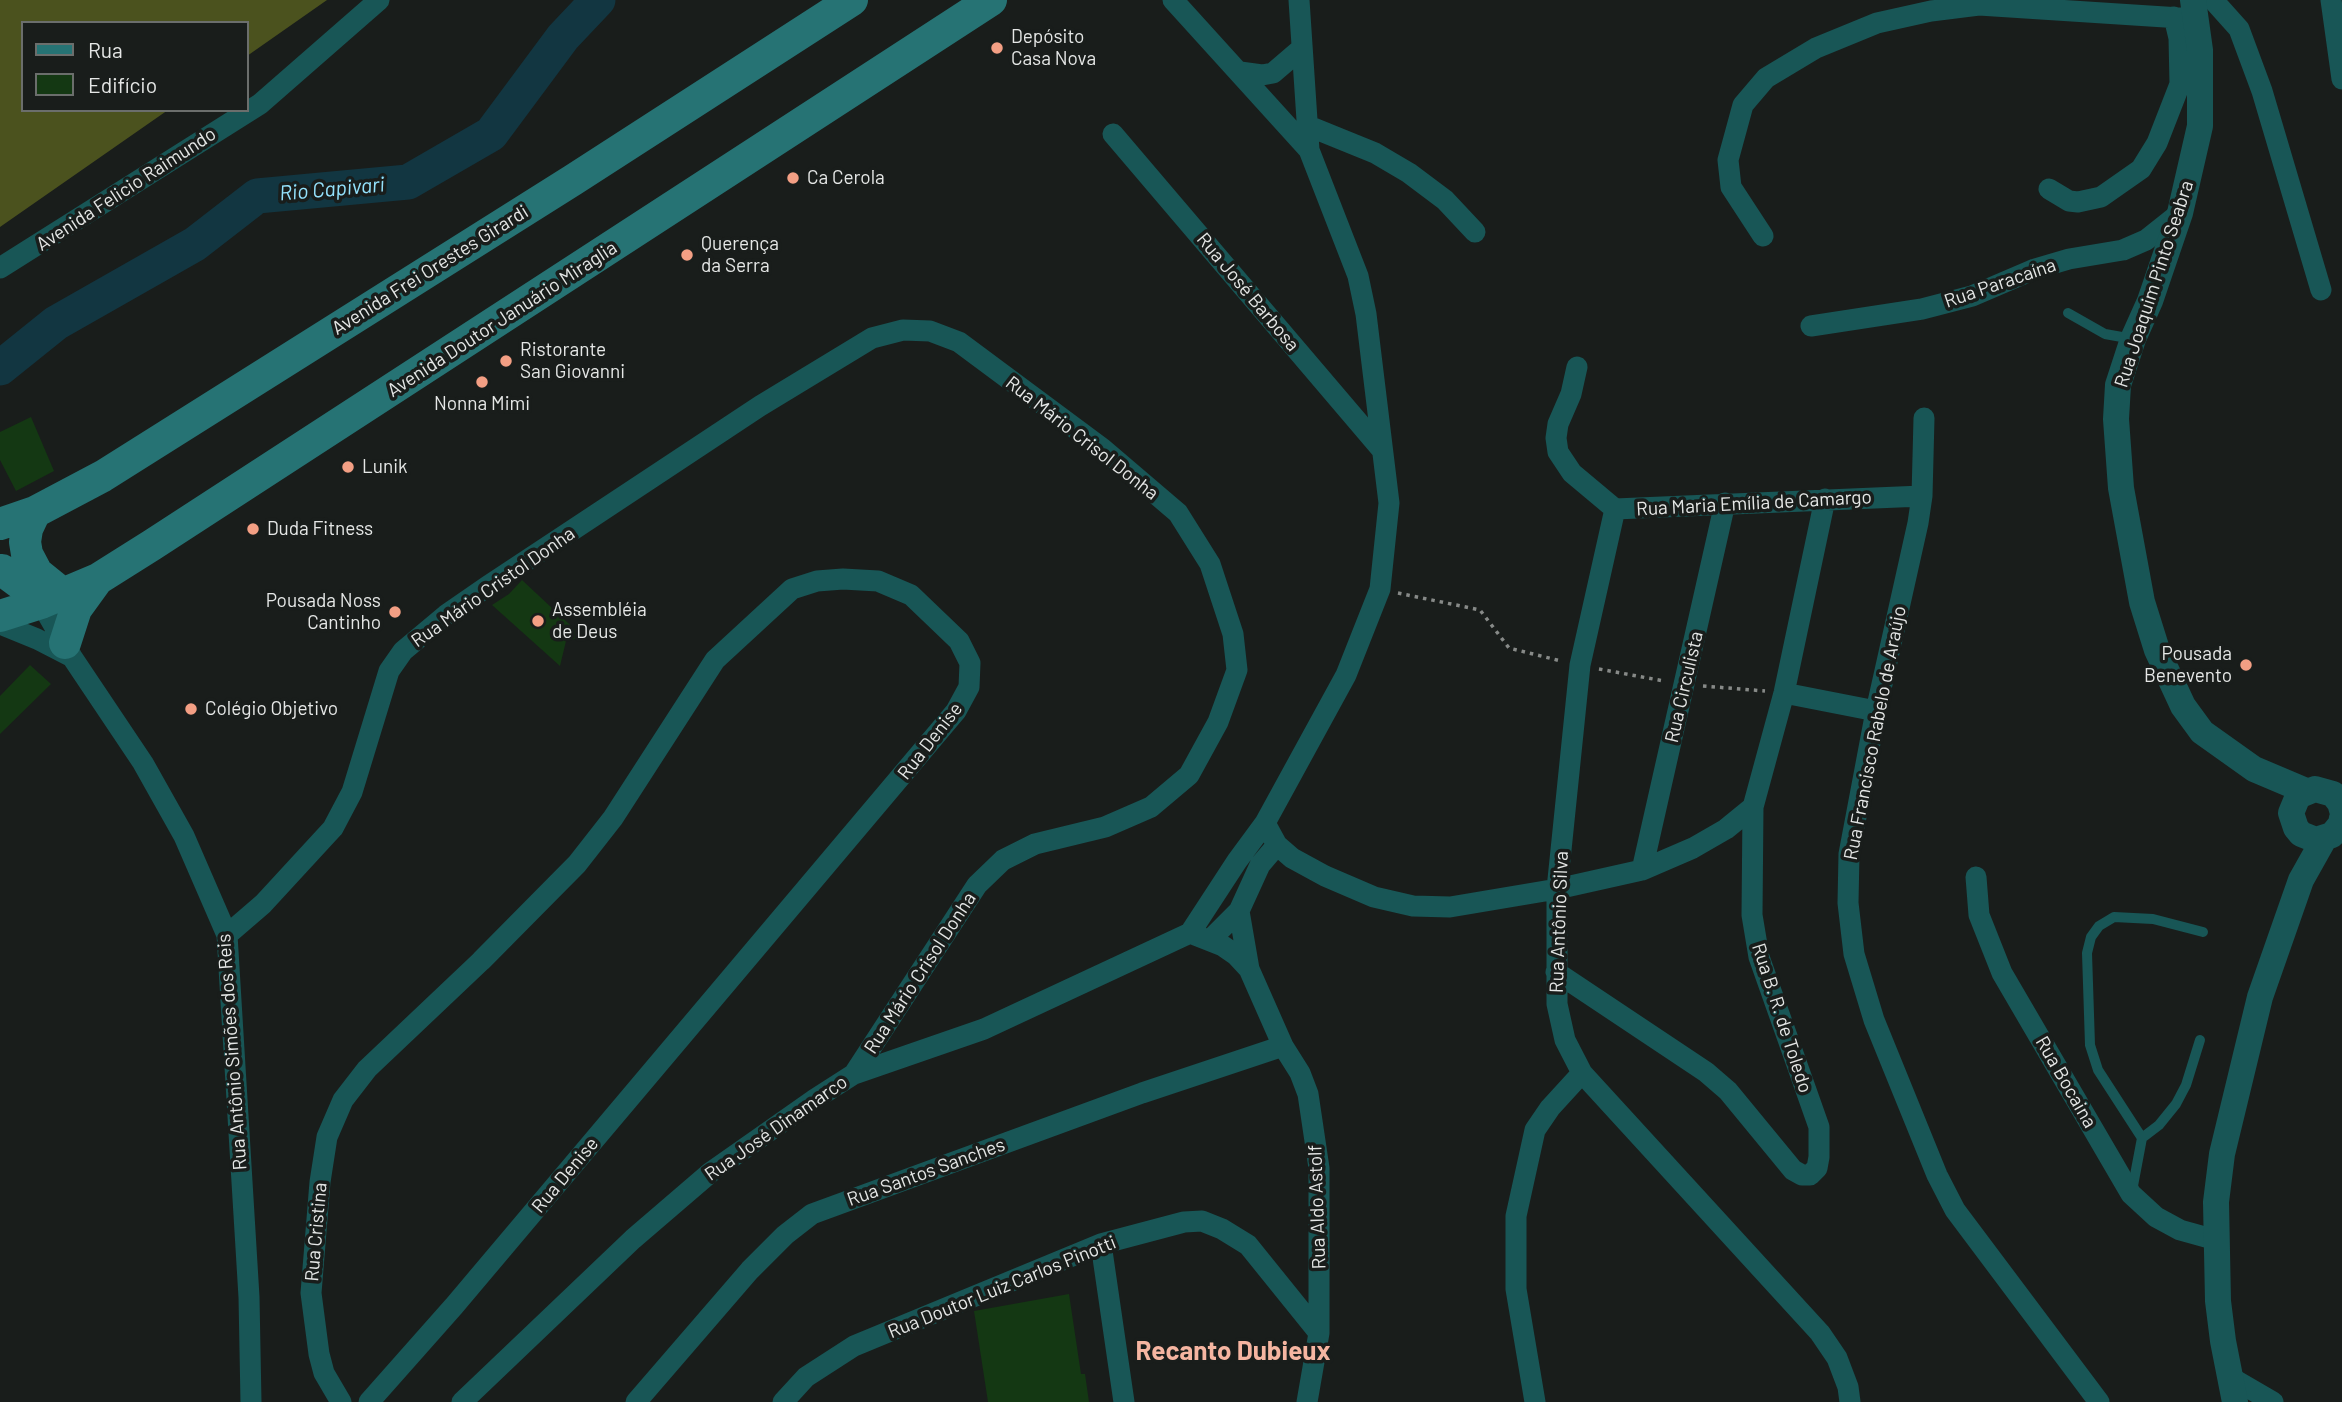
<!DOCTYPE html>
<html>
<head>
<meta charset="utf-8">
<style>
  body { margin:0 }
  #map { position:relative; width:2342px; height:1402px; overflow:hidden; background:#191d1b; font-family:Barlow,sans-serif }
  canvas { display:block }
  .legend { position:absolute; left:21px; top:21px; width:228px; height:91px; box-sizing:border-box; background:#191d1b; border:2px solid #6b6e6c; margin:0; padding:9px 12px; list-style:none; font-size:21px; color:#e5e7e6 }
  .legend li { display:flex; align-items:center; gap:14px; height:35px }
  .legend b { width:35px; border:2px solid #6b6e6c }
</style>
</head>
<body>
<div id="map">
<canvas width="2342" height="1402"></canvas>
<ul class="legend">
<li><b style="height:9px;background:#267374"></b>Rua</li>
<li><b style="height:19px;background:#143813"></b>Edifício</li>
</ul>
</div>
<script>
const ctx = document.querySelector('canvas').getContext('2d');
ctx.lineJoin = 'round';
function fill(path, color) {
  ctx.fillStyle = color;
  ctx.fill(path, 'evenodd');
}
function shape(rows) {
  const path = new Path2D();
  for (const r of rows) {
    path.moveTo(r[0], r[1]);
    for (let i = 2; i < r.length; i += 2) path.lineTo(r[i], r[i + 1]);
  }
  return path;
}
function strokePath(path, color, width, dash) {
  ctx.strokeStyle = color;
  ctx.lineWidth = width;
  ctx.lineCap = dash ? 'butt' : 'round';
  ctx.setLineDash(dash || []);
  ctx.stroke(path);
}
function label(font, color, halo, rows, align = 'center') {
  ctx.font = font + ' Barlow,sans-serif';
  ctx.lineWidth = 7;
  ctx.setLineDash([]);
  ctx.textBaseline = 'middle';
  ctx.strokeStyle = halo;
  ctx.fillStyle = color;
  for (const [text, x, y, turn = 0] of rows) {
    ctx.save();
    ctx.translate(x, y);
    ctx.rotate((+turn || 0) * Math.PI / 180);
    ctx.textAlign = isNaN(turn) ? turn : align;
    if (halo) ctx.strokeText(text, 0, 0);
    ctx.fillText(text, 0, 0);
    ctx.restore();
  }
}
fill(shape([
  [0,0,327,0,247,56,247,23,23,23,23,110,168,110,0,227]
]), '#4b521e');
strokePath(shape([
  [0,368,56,323,195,244,257,196,408,182,491,134,563,37,598,0]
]), '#123641', 35);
fill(shape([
  [31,417,54,471,16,491,0,460,0,432],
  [522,580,583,637,566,641,560,666,492,605,509,594],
  [30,665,51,684,0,734,0,696],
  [1069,1294,1081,1374,1085,1374,1089,1402,988,1402,974,1311]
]), '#143813');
strokePath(shape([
  [1398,593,1480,610,1509,648,1561,661],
  [1599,669,1664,681],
  [1703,686,1765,691]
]), '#878a88', 3.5, [3.5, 5]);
strokePath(shape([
  [2068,313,2105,334,2133,339],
  [2142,1138,2159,1125,2176,1104,2186,1085,2200,1040],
  [2132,1191,2142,1138,2098,1070,2090,1045,2087,953,2091,937,2099,926,2114,917,2153,919,2203,932]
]), '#185656', 10);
strokePath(shape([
  [1173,0,1309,150],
  [2213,0,2239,29,2262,91,2321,290],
  [2331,0,2342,79],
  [1240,72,1262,75,1273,73,1301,49],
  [1306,125,1375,153,1409,173,1445,200,1475,232],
  [1113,134,1382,450],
  [2049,189,2069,201,2078,202,2101,197,2141,169,2157,143,2180,84,2179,38,2174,17],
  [1763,236,1731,187,1728,160,1743,105,1766,78,1816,48,1877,23,1931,11,1979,5,2196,19],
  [0,268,260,104,379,0],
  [1811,326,1922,309,1972,296,2035,269,2069,259,2123,250,2146,240,2180,213],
  [1577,367,1571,394,1558,424,1556,438,1558,452,1572,473,1615,509,1922,496],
  [1924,418,1922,496,1918,523,1876,711,1849,854,1848,903,1854,954,1874,1020,1937,1175,1955,1210,2099,1402],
  [1615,509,1580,665,1557,889,1557,1004,1565,1040,1582,1073,1820,1333,1837,1358,1848,1387,1850,1402],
  [41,603,72,657,143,763,184,836,227,935,249,1297,251,1402],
  [0,624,37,639,72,657],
  [1784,693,1876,711],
  [1265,823,1277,845,1292,858,1325,876,1374,897,1413,906,1450,907,1557,889,1642,870,1693,848,1726,829,1753,807],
  [1642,870,1725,503],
  [1976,877,1979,915,2002,973,2131,1194,2156,1217,2180,1230,2216,1240],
  [1239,911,1249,969],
  [1190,933,1237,861,1265,823,1346,675,1380,589,1389,503,1366,314,1358,276,1309,150,1299,0],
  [1190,933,1223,946,1236,955,1249,969,1283,1046,1300,1073,1308,1094,1319,1168,1319,1333,1307,1402],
  [227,935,263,904,333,828,352,792,389,671,403,651,446,615,488,586,760,406,872,338,903,330,930,331,959,342,1103,449,1178,513,1210,564,1233,634,1237,670,1218,722,1189,775,1151,807,1105,827,1035,844,1003,860,977,885,854,1074],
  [1210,940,1239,911,1260,865,1277,845],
  [1556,972,1706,1072,1728,1091,1793,1170,1802,1175,1810,1175,1817,1168,1819,1157,1819,1127,1759,957,1752,915,1753,807,1784,693,1825,499],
  [1101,1244,1124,1402],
  [2230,1377,2273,1402],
  [341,1402,324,1373,319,1354,311,1293,320,1182,327,1137,343,1100,367,1069,481,961,577,864,613,818,715,660,792,589,817,581,843,579,878,581,911,595,959,641,970,663,969,687,956,711,454,1306,369,1402],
  [462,1402,633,1239,711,1172,815,1099,854,1074,984,1029,1190,933],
  [636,1402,750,1270,785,1235,812,1214,1142,1093,1283,1046],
  [783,1402,806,1377,854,1346,1101,1244,1184,1222,1202,1221,1222,1229,1248,1245,1319,1333],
  [1535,1402,1516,1289,1516,1216,1535,1130,1550,1108,1582,1073]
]), '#185656', 21);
strokePath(shape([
  [2193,0,2200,50,2200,126,2180,213,2150,301,2133,339,2118,385,2116,419,2121,488,2142,602,2157,650,2183,706,2202,732,2254,769,2306,791],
  [2342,810,2340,803,2333,794,2315,789,2298,796,2291,813,2296,828,2301,834,2316,840,2332,835,2341,824,2342,818],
  [2235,1402,2223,1341,2218,1301,2216,1202,2222,1154,2260,997,2301,880,2324,839]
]), '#185656', 26);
strokePath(shape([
  [35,512,27,529,25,542,27,554,37,573,63,594],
  [0,524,35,512,103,476,573,180,852,0],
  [2,570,21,584,41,603],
  [0,616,41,603,98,579,152,545,991,0],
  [65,643,76,609,97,580]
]), '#267374', 32);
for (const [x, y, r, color] of [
  [997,48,7,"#f39f84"],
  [793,178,7,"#f39f84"],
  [687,255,7,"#f39f84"],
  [506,361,7,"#f39f84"],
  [482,382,7,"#f39f84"],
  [348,467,7,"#f39f84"],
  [253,529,7,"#f39f84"],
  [395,612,7,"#f39f84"],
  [538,621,7,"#f39f84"],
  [2246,665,7,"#f39f84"],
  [191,709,7,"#f39f84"]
]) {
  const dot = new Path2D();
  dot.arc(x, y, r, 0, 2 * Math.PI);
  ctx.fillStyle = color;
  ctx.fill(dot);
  strokePath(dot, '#191d1b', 2.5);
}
label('19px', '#e5e7e6', '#191d1b', [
  ["Depósito",1011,37],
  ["Casa Nova",1011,59],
  ["Ca Cerola",807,178],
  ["Querença",701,244],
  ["da Serra",701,266],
  ["Ristorante",520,350],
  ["San Giovanni",520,372],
  ["Nonna Mimi",482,404,"center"],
  ["Lunik",362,467],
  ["Duda Fitness",267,529],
  ["Pousada Noss",381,601,"right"],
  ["Cantinho",381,623,"right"],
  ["Assembléia",552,610],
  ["de Deus",552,632],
  ["Pousada",2232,654,"right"],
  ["Benevento",2232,676,"right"],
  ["Colégio Objetivo",205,709]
], 'left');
label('19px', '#e5e7e6', '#191d1b', [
  ["Avenida Felicio Raimundo",126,189,-33],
  ["Avenida Frei Orestes Girardi",430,270,-32],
  ["Rua Paracaína",2000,283,-19],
  ["Rua Joaquim Pinto Seabra",2154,284,-72],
  ["Rua José Barbosa",1248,292,50],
  ["Avenida Doutor Januário Miraglia",502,319,-33],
  ["Rua Mário Crisol Donha",1082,438,38],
  ["Rua Maria Emília de Camargo",1754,503,-3],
  ["Rua Mário Cristol Donha",493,587,-35],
  ["Rua Circulista",1684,687,-77],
  ["Rua Francisco Rabelo de Araújo",1875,733,-79],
  ["Rua Denise",930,741,-52],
  ["Rua Antônio Silva",1559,922,-88],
  ["Rua Mário Crisol Donha",920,973,-57],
  ["Rua B. R. de Toledo",1782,1018,72],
  ["Rua Antônio Simões dos Reis",232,1052,-94],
  ["Rua Bocaina",2066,1082,60],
  ["Rua José Dinamarco",776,1128,-35],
  ["Rua Santos Sanches",926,1172,-20],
  ["Rua Denise",565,1175,-50],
  ["Rua Aldo Astolf",1317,1207,-92],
  ["Rua Cristina",316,1232,-85],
  ["Rua Doutor Luiz Carlos Pinotti",1002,1287,-22]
]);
label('italic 21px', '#94e2fc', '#191d1b', [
  ["Rio Capivari",332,189,-5]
]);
label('bold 26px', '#f5b5a1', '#191d1b', [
  ["Recanto Dubieux",1233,1351]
]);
</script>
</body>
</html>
